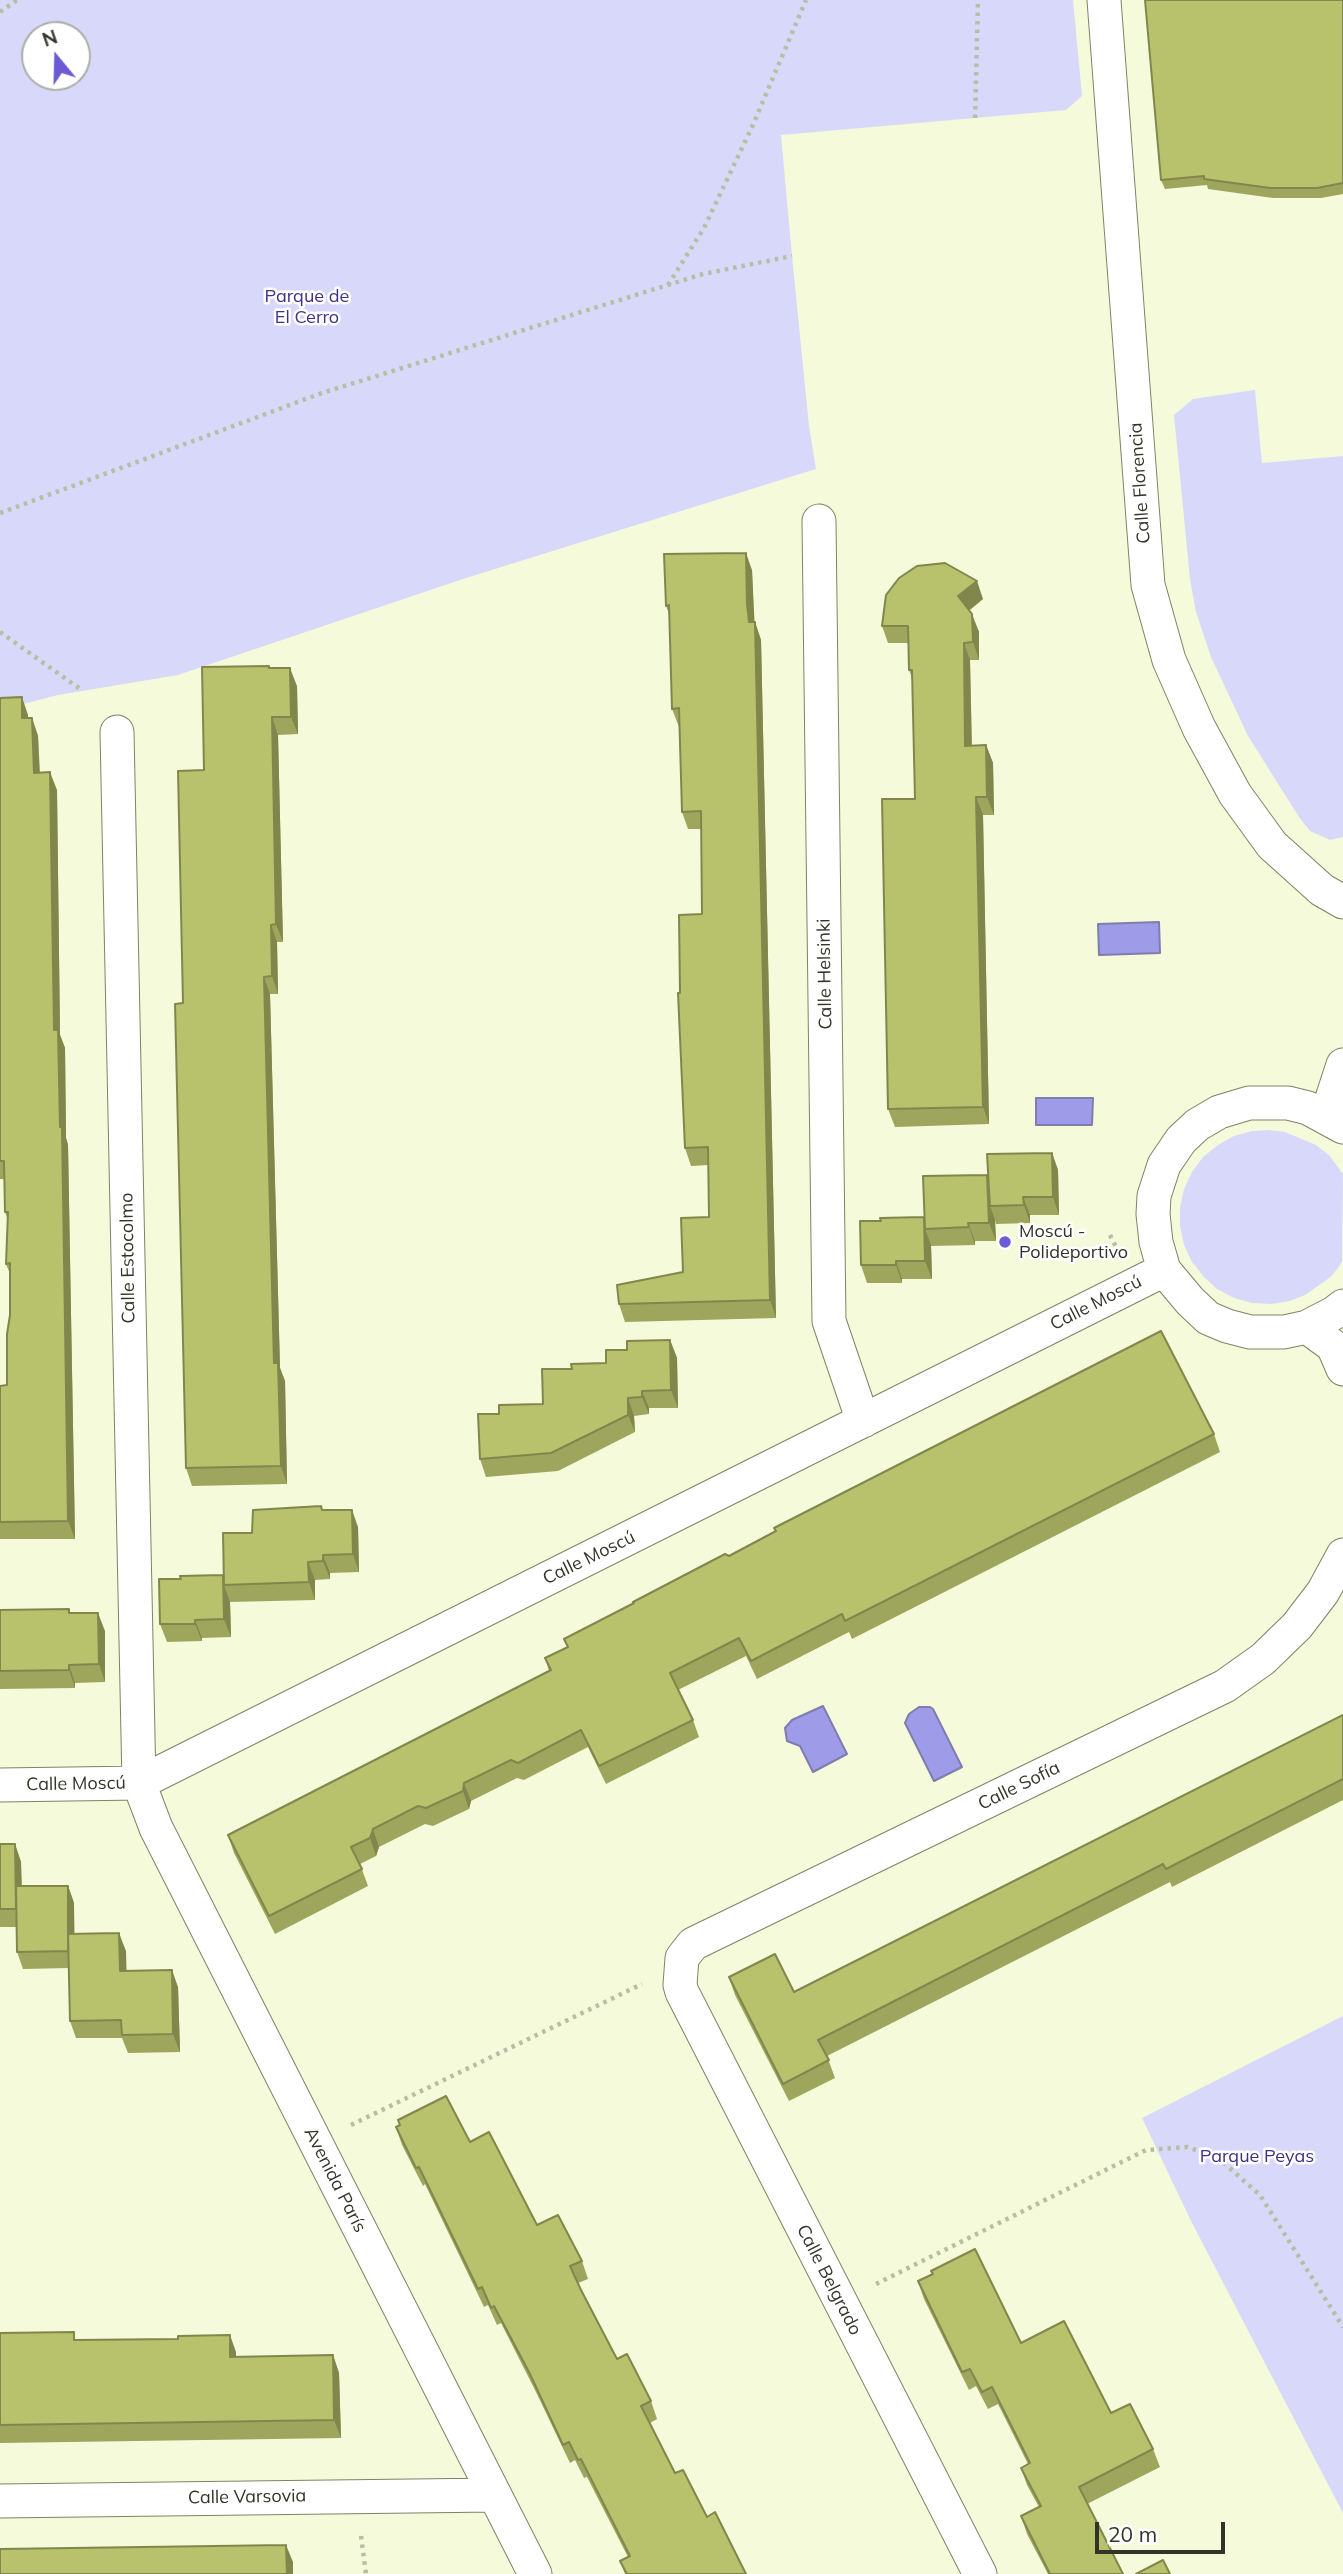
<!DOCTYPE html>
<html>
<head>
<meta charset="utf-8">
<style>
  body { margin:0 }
  #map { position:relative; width:1343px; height:2574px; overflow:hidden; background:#f5fada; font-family:Mulish,sans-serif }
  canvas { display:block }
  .north { position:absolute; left:21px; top:21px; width:70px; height:70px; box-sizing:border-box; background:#fff; border:2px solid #adaea9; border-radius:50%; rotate:341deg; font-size:19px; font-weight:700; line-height:28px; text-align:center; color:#333428 }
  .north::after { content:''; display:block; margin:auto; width:24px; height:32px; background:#6b5cd6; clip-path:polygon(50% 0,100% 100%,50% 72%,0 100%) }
  .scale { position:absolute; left:1095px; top:2522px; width:130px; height:32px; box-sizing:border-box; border:4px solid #333428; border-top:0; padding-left:9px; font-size:21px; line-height:24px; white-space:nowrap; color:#333428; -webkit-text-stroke:5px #fff; paint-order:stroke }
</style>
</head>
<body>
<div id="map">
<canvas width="1343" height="2574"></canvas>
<div class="north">N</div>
<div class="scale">20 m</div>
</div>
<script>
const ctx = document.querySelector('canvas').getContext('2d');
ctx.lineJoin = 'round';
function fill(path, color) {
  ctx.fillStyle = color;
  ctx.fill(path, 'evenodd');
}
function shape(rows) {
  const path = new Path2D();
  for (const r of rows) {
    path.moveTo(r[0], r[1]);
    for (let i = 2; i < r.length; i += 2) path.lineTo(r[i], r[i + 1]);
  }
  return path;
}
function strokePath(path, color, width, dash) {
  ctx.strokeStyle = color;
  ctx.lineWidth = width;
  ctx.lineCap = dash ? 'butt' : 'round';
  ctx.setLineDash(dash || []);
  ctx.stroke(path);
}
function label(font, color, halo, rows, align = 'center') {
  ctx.font = font + ' Mulish,sans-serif';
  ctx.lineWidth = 5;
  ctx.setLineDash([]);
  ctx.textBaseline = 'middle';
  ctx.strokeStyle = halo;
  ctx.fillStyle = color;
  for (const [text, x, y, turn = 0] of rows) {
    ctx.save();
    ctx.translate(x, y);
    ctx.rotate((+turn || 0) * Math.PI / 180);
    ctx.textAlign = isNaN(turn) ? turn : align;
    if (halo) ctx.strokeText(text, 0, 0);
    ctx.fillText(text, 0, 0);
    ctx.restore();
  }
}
fill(shape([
  [0,0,1073,0,1082,96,1066,110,781,135,792,256,809,426,816,469,466,578,178,675,58,695,0,710],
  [35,35,77,35,77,77,35,77],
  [1255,390,1262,463,1343,456,1343,837,1330,840,1310,831,1299,817,1248,736,1211,657,1196,612,1190,579,1174,415,1193,399],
  [1269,1130,1285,1132,1316,1145,1329,1155,1343,1174,1342,1262,1332,1276,1305,1295,1290,1301,1271,1304,1252,1303,1234,1298,1217,1289,1204,1277,1192,1262,1184,1245,1180,1226,1180,1208,1184,1189,1192,1172,1203,1157,1218,1145,1234,1136,1252,1131],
  [1343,2016,1343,2513,1191,2221,1142,2118]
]), '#d8d9fa');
const water = shape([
  [1159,922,1160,953,1099,955,1098,924,1159,922],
  [1036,1098,1093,1098,1092,1125,1036,1125,1036,1098],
  [823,1706,847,1754,813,1772,800,1746,787,1741,785,1728,792,1720,823,1706],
  [919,1707,930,1707,933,1709,962,1767,934,1781,905,1723,909,1714,919,1707]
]);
fill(water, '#9e9ce8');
strokePath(water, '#7e7dae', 2);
const street = shape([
  [1104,0,1148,585,1169,660,1199,728,1235,794,1272,845,1322,890,1343,902],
  [819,521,829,1321,863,1421],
  [117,732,139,1783,156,1828,535,2574],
  [1326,1117,1343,1065],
  [1343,1127,1308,1108,1288,1103,1249,1103,1219,1112,1197,1125,1181,1140,1164,1165,1154,1196,1153,1214,1156,1242,1164,1270,1190,1301,1208,1318,1227,1326,1250,1332,1284,1332,1307,1327,1334,1313,1343,1306],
  [1307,1327,1333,1346,1343,1369],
  [0,1785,139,1783,1164,1270],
  [0,2501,495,2495],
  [980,2574,682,1992,680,1985,682,1958,693,1944,1225,1686,1263,1659,1297,1626,1323,1592,1343,1555]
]);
strokePath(street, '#7f8366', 35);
strokePath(shape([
  [0,12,17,0],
  [975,118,978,0],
  [668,285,704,228,752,127,806,0],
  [0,513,322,393,703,274,792,256],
  [0,632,83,691],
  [1110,1235,1116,1247],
  [351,2125,642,1984],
  [876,2284,1146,2150,1187,2147,1217,2157,1260,2195,1343,2327],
  [361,2536,366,2574]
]), '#b9bda3', 4.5, [3.5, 5]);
strokePath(street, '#fff', 33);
fill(shape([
  [1343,0,1343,194,1321,198,1273,198,1208,189,1207,185,1165,189,1161,180],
  [752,570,754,622,755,622,761,640,776,1318,625,1322,619,1304,683,1272,709,1217,708,1165,691,1166,685,1148,680,993,702,914,701,829,688,829,682,812,679,727,672,709,669,614,666,606],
  [983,599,969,610,979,632,979,660,970,660,972,746,986,745,993,763,994,815,983,815,989,1124,895,1127,888,1109,915,799,913,680,909,670,908,643,888,643,882,626],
  [269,666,270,668,297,686,298,734,278,735,283,942,277,942,278,994,270,994,280,1368,285,1381,287,1484,192,1486,186,1468,204,770],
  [0,698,28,715,28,718,32,718,38,736,40,772,57,790,60,1035,65,1048,66,1138,68,1145,75,1539,0,1539,0,1386,7,1385,10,1315,10,1274,6,1264,8,1220,5,1212,4,1179,0,1179],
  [1052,1153,1058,1170,1059,1215,1030,1215,1030,1223,996,1224,995,1220,996,1241,975,1241,975,1245,931,1246,931,1245,932,1279,902,1279,902,1283,867,1283,861,1265,881,1221,924,1217,987,1175],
  [670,1340,677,1358,678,1408,649,1408,649,1414,634,1416,635,1432,558,1471,486,1477,480,1459,499,1414,543,1404,572,1369,606,1363,627,1350],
  [1214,1434,1220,1452,852,1639,849,1632,757,1679,746,1656,678,1690,693,1720,699,1737,606,1784,588,1747,524,1780,517,1778,471,1801,469,1809,433,1826,425,1824,379,1847,376,1856,360,1864,368,1886,275,1934,234,1853,228,1835,549,1671,545,1658,567,1647,564,1639,729,1556],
  [323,1510,358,1527,359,1572,330,1573,330,1579,315,1580,315,1600,230,1602,231,1637,202,1638,202,1641,167,1642,160,1624,181,1579,223,1575,252,1533],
  [69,1609,70,1613,105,1631,105,1682,75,1683,75,1688,0,1689,0,1610],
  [1343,1715,1343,1800,1172,1887,1170,1882,827,2056,835,2078,789,2101,735,1995,729,1977,794,1992],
  [0,1844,15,1844,21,1862,22,1886,68,1886,74,1903,74,1934,126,1951,126,1971,178,1987,180,2052,128,2053,122,2038,76,2038,70,2021,69,1968,23,1969,17,1952,16,1927,0,1927],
  [396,2127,470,2142,537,2225,582,2261,588,2279,578,2283,617,2359,651,2401,657,2419,650,2423,675,2473,707,2517,746,2574,625,2574,620,2561,628,2557,587,2477,584,2478,575,2460,570,2463,536,2392,501,2323,497,2325,488,2305,484,2307,425,2184,423,2186,402,2145],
  [918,2281,1021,2343,1111,2413,1153,2449,1160,2467,1087,2504,1123,2574,1048,2574,1027,2534,1021,2516,1039,2507,1027,2485,1021,2468,1028,2464,998,2404,988,2409,976,2386,969,2390,924,2299],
  [0,2333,236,2352,236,2357,333,2355,339,2373,341,2438,0,2443]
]), '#9ea65d');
fill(shape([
  [746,553,752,570,755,632,755,622,761,640,776,1318,770,1300],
  [977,581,983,599,965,614,958,596],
  [972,614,979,632,979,660,973,642],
  [964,643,970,660,972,764,965,746],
  [290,668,297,686,298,734,291,717],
  [22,697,28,715,28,735,22,718],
  [272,717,278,735,283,942,276,924],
  [32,718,38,736,40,790,34,773],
  [986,745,993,763,994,815,987,797],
  [50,772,57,790,60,1035,65,1048,66,1138,68,1145,75,1539,68,1521,60,1127,54,1030],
  [976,797,983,815,989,1124,983,1107],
  [271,925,277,942,278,994,272,976],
  [264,977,270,994,280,1368,285,1381,287,1484,281,1466,274,1363],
  [1052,1153,1058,1170,1059,1215,1053,1197],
  [987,1175,994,1206,990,1206,995,1220,996,1241,989,1223],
  [1023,1197,1030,1215,1030,1223,1024,1205],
  [968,1223,975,1241,975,1245,969,1227],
  [925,1229,931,1245,932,1279,925,1261],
  [896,1261,902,1279,902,1283,896,1265],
  [670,1340,677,1358,678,1408,671,1390],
  [642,1391,649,1408,649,1414,642,1397],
  [628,1398,634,1416,635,1432,628,1415],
  [352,1510,358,1527,359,1572,353,1554],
  [323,1555,330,1573,330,1579,323,1561],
  [308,1562,315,1580,315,1600,309,1582],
  [224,1585,230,1602,231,1637,224,1619],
  [98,1613,105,1631,105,1682,99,1664],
  [195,1620,202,1638,202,1641,195,1624],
  [69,1665,75,1683,75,1688,69,1670],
  [464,1783,471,1801,469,1809,463,1791],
  [373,1829,379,1847,376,1856,370,1838],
  [15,1844,21,1862,22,1927,16,1909],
  [68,1886,74,1903,75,1968,68,1951],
  [119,1933,126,1951,127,1988,120,1971],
  [172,1970,178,1987,180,2052,173,2034],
  [230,2335,236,2352,236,2375,230,2357],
  [333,2355,339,2373,341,2438,334,2420],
  [286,2545,293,2562,293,2574,287,2574]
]), '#81874c');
const building = shape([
  [1145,0,1343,0,1343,183,1317,188,1270,188,1204,179,1204,176,1161,180,1145,0],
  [746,553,747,604,749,622,755,622,770,1300,619,1304,617,1285,683,1272,681,1218,709,1217,708,1147,685,1148,678,993,680,993,679,915,702,914,701,811,682,812,679,708,672,709,669,605,666,606,664,554,746,553],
  [945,563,977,581,958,596,972,614,973,642,964,643,965,746,986,745,987,797,976,797,983,1107,888,1109,882,799,915,799,912,670,909,670,908,626,882,626,886,595,899,578,917,566,945,563],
  [269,666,269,668,290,668,291,717,272,717,276,924,271,925,272,976,264,977,274,1363,278,1363,281,1466,186,1468,175,1004,183,1003,178,771,204,770,202,667,269,666],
  [22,697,22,718,32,718,34,773,50,772,54,1030,58,1030,60,1127,62,1127,68,1521,0,1522,0,1386,7,1385,7,1334,10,1315,10,1263,6,1264,8,1212,5,1212,4,1161,0,1161,0,698,22,697],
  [1052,1153,1053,1197,1023,1197,1024,1205,990,1206,987,1154,1052,1153],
  [987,1175,989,1223,968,1223,969,1227,925,1229,923,1176,987,1175],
  [924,1217,925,1261,896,1261,896,1265,861,1265,860,1221,881,1221,880,1218,924,1217],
  [1161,1331,1214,1434,845,1621,842,1614,751,1661,739,1638,670,1673,693,1720,599,1766,581,1730,518,1763,511,1760,464,1783,463,1791,426,1808,418,1806,373,1829,370,1838,351,1847,362,1869,269,1916,228,1835,551,1670,545,1658,568,1647,564,1639,634,1603,633,1602,725,1554,729,1556,776,1531,774,1528,1161,1331],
  [670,1340,671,1390,642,1391,642,1397,628,1398,628,1415,551,1453,480,1459,478,1414,499,1414,499,1405,543,1404,542,1369,572,1369,571,1364,606,1363,606,1350,627,1350,627,1341,670,1340],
  [321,1506,322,1510,352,1510,353,1554,323,1555,323,1561,308,1562,309,1582,224,1585,223,1533,252,1533,253,1510,321,1506],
  [223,1575,224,1619,195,1620,195,1624,160,1624,159,1579,181,1579,180,1576,223,1575],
  [69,1609,69,1613,98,1613,99,1664,69,1665,69,1670,0,1671,0,1610,69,1609],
  [1343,1715,1343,1779,1166,1869,1163,1864,818,2040,829,2060,783,2084,729,1977,775,1954,794,1992,1343,1715],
  [0,1844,15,1844,16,1909,0,1909,0,1844],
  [16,1886,68,1886,68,1951,17,1952,16,1886],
  [119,1933,120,1971,172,1970,173,2034,122,2035,121,2020,70,2021,68,1934,119,1933],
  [446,2096,470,2142,489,2132,537,2225,558,2215,582,2261,570,2266,581,2290,617,2359,627,2354,651,2401,641,2406,675,2473,683,2470,707,2517,715,2512,746,2574,627,2574,620,2561,630,2556,581,2459,578,2460,569,2442,563,2445,530,2374,494,2306,491,2308,482,2287,478,2289,419,2167,416,2168,396,2127,400,2125,398,2120,446,2096],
  [975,2249,1021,2343,1064,2321,1111,2413,1130,2404,1153,2449,1079,2487,1123,2574,1050,2574,1021,2516,1041,2506,1021,2468,1030,2463,992,2387,982,2392,970,2369,962,2372,918,2281,933,2274,931,2271,975,2249],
  [74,2332,74,2340,178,2339,178,2336,230,2335,230,2357,333,2355,334,2420,0,2425,0,2333,74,2332],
  [286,2545,287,2574,0,2574,0,2549,286,2545],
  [1163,2560,1170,2574,1136,2574,1163,2560]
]);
fill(building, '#b8c16c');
strokePath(building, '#81874c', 2);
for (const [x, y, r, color] of [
  [1005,1242,7,"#6b5cd6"]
]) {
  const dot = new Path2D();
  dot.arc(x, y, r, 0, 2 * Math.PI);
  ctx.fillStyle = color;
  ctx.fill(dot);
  strokePath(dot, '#fff', 2.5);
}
label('18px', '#3e3188', '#fff', [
  ["Parque de",307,297],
  ["El Cerro",307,318],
  ["Parque Peyas",1257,2157]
]);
label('18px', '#333428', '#fff', [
  ["Calle Florencia",1140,483,-94],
  ["Calle Helsinki",825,974,-91],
  ["Calle Estocolmo",128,1258,-91],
  ["Calle Moscú",1096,1303,-27],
  ["Calle Moscú",589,1558,-26],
  ["Calle Moscú",76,1784,-1],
  ["Calle Sofía",1019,1786,-26],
  ["Avenida París",335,2180,63],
  ["Calle Belgrado",829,2280,63],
  ["Calle Varsovia",247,2497,-1]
]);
label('18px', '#333428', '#fff', [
  ["Moscú -",1019,1232],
  ["Polideportivo",1019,1253]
], 'left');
</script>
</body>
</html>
